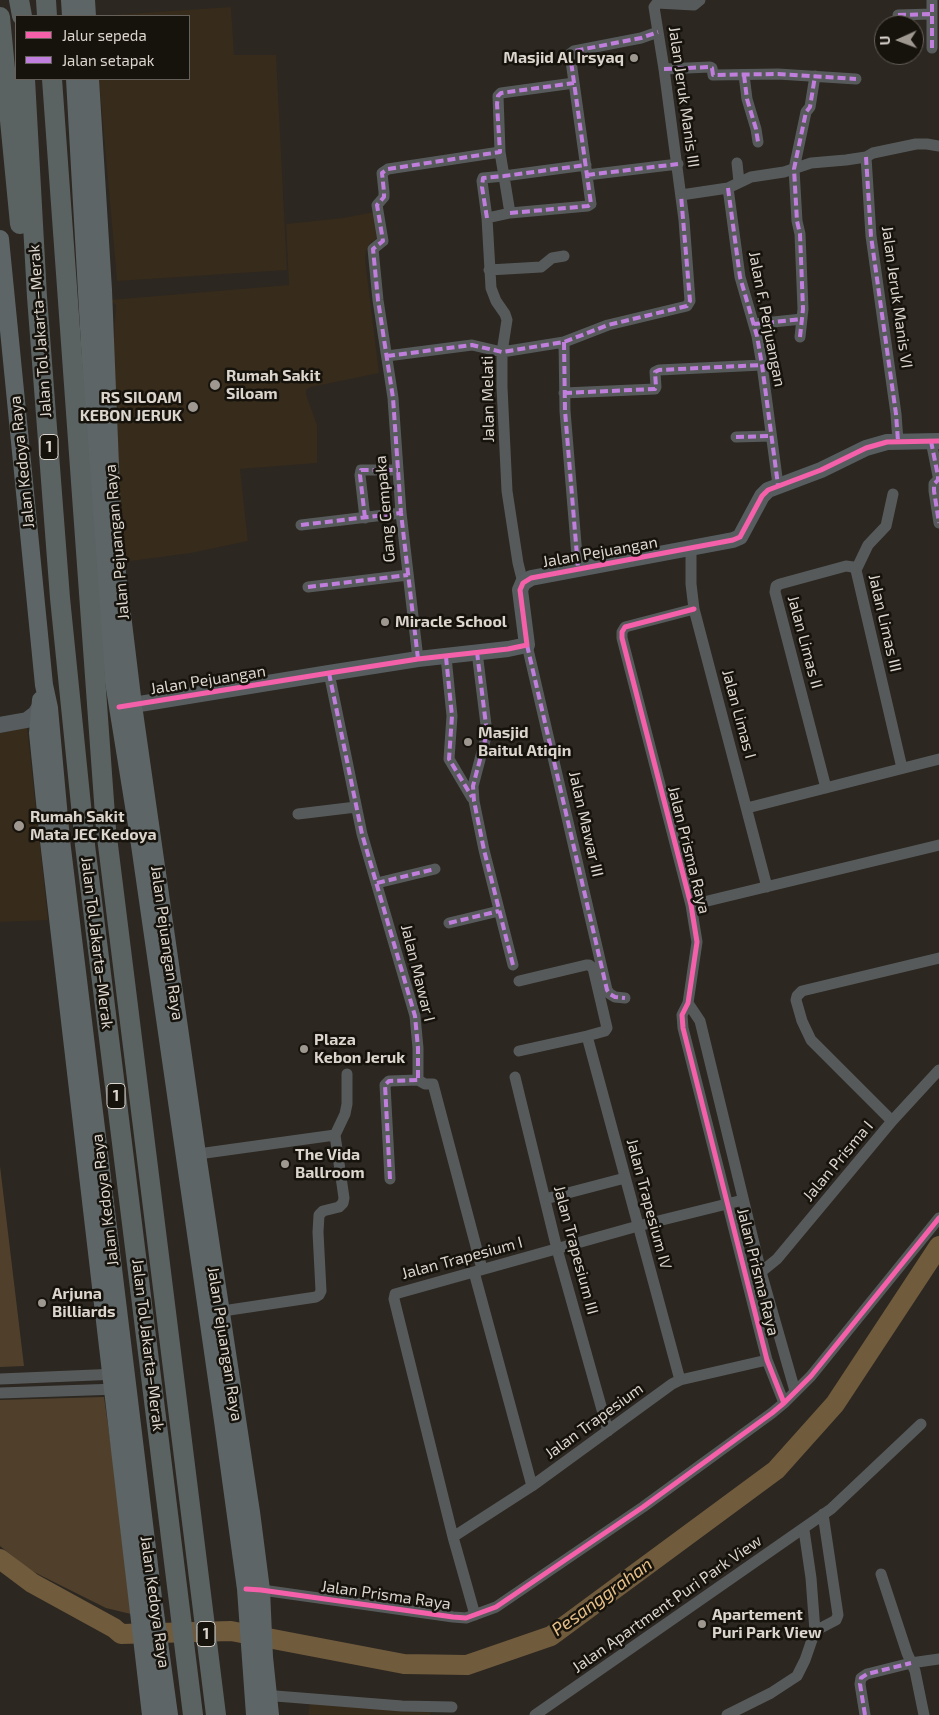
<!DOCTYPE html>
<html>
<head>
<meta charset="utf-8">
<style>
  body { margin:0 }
  #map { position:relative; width:939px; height:1715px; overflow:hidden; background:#2c2721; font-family:"Exo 2",sans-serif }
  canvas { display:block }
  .legend { position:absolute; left:15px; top:15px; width:175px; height:65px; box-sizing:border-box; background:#16120c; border:1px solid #656059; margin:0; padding:6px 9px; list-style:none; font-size:15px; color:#dbd5cd }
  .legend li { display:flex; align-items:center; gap:10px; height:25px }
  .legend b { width:25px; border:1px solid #656059 }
  .north { position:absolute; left:874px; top:15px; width:50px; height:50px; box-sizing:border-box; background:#16120c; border:1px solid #656059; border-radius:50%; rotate:268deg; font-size:14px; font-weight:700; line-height:20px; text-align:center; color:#dbd5cd }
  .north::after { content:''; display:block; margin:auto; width:18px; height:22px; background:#9e9891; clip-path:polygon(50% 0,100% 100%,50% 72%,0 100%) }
</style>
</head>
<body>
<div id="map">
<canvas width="939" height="1715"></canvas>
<ul class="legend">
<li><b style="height:6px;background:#f560ab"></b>Jalur sepeda</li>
<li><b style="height:6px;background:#c07fdc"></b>Jalan setapak</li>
</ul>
<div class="north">U</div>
</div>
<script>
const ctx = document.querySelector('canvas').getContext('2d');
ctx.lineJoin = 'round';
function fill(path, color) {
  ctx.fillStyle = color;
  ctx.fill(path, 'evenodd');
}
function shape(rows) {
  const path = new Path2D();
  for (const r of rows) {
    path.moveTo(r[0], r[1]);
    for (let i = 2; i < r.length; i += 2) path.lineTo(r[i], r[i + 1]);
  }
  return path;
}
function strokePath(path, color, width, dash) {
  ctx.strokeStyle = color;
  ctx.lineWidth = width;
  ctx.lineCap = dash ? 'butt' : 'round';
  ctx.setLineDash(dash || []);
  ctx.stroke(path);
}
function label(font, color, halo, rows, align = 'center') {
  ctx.font = font + ' "Exo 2",sans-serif';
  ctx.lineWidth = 5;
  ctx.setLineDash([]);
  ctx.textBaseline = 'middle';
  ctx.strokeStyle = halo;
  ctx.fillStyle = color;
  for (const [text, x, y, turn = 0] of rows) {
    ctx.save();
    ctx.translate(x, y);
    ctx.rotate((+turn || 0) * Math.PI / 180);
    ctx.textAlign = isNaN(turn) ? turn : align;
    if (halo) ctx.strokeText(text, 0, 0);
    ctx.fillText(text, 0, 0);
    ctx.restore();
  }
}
fill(shape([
  [231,7,234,55,276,55,287,270,117,281,99,79,189,79,189,16,98,16],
  [379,211,381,236,370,243,366,251,365,259,379,373,311,387,306,390,306,394,317,425,317,463,240,469,248,541,191,553,123,562,112,372,116,305,109,300,289,285,286,224,343,218],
  [27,727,48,920,0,922,0,733],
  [310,1701,431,1712,430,1715,308,1715]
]), '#372b1b');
fill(shape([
  [0,1166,24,1366,0,1367],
  [104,1397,135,1615,106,1608,30,1570,0,1546,0,1400]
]), '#50402b');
strokePath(shape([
  [0,1559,32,1583,114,1628,121,1634,231,1631,404,1664,467,1665,551,1636,776,1470,835,1404,939,1246]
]), '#705b3d', 20);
strokePath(shape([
  [898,15,932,14],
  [932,48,932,0],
  [664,69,710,67,712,68,713,75,778,74,856,79],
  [744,75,747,99,756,129,758,142],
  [866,157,871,236,896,414,898,441],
  [737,163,739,182],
  [587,175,678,164],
  [728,188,740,277,757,336,762,365,778,485],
  [681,195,728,188,751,177,784,172,811,163,846,160,866,157,873,153,916,144,927,144,939,146],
  [510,213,500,152,498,96,501,93,574,83],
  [487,218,510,213,588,206,591,204,570,54,574,51,641,38,658,32],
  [489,270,541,267,552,258,564,256],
  [754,324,802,319],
  [800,337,803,309,800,234,797,221,794,169,806,112,810,107,815,76],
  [564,342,565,411,578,568],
  [387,356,472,345,502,352,564,342,608,325,687,306,690,301,684,220,664,69,654,7,657,3,694,5,700,0],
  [564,393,655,389,656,387,655,372,659,370,762,365],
  [736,437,771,436],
  [931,441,938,476,938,480,934,484,934,491,939,523],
  [893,494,886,526,868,545,856,570,902,768],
  [365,518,360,475,361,470,398,470],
  [301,525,401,513],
  [691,549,691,584,694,609,767,887],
  [523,583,518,563,507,491,502,387,502,352,507,320,505,314,496,301,491,288,487,218,482,181,483,178,504,176,586,165],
  [308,587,408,575],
  [694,609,625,627,622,632,622,638,691,905,697,942,688,1003,682,1015,683,1028,767,1360,784,1403],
  [527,645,607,990,610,994,615,997,625,998],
  [477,652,487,733,473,786,474,801,484,850,513,965],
  [446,657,452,716,449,759,472,798],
  [418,659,401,513,393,398,378,300,373,249,383,241,377,205,384,197,384,192,382,173,388,169,500,152],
  [329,673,362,834,415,1016,418,1048,418,1080],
  [826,788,775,592,776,586,780,584,846,566,853,567,856,570],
  [747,808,939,759],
  [298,814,356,807],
  [377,883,435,869],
  [691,905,939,845],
  [449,923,499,911],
  [519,981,586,965,589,965,593,968,607,1028,605,1031,587,1036,519,1051],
  [688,1003,700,1021,761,1272,795,1391],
  [587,1036,680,1380],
  [515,1077,557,1249,608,1431],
  [418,1080,425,1084,433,1084,482,1269],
  [892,1121,811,1040,802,1021,796,1000,797,996,802,991,939,958],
  [335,1135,345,1114,347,1104,347,1074],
  [191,1155,335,1135,344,1198,343,1203,339,1207,323,1211,319,1215,318,1232,321,1291,319,1295,316,1297,216,1312],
  [390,1179,385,1085,389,1081,418,1080],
  [545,1199,625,1178],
  [474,1272,532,1486],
  [761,1272,777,1259,892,1121,939,1070],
  [0,1379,118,1374],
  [0,1393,118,1389],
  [453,1537,532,1486,672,1384,680,1380,767,1360],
  [881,1574,907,1653,915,1671,924,1715],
  [255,1589,453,1617,466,1618,496,1607,643,1507,772,1413,784,1403,811,1376,939,1218],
  [475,1615,453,1537,394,1299,395,1294,638,1226,743,1200],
  [815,1631,836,1620,838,1615,823,1514],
  [263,1695,402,1706,452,1707],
  [535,1715,831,1509,921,1424],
  [727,1715,771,1693,797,1676,805,1660,815,1631,811,1578,804,1530],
  [865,1715,860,1684,861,1678,867,1674,911,1663,939,1659]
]), '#575a5b', 11);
strokePath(shape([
  [121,707,329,673,418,659,508,649,527,645,520,590,523,583,531,578,733,540,740,537,762,496,768,490,821,470,866,448,887,442,939,441],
  [0,725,27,720,35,714,39,708]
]), '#575d5f', 16);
strokePath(shape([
  [70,0,71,16],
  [86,0,87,16],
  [75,79,101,541,114,682,138,831,223,1421,246,1589,255,1715],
  [90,79,103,290,113,540,133,705,197,1154,251,1512,261,1590,264,1657,270,1715],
  [0,239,44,685,49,708,61,840,153,1598,169,1715],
  [41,700,38,733,49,841,151,1715]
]), '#5d6567', 18);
strokePath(shape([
  [19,0,22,16],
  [46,0,47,16],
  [0,17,20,224],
  [25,79,37,297,60,598,85,845,193,1715],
  [52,79,106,829,216,1715]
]), '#5b6262', 20);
strokePath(shape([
  [898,15,932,14],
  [932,48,932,0],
  [664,69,710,67,712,68,713,75,778,74,856,79],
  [744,75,747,99,756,129,758,142],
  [866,157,871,236,896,414,898,441],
  [587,175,678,164],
  [728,188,740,277,757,336,762,365,778,485],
  [510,213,588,206,591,204,570,54,574,51,641,38,658,32],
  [487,218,482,187,483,178,504,176,586,165],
  [754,324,802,319],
  [800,337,803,309,800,234,797,221,794,169,806,112,810,107,815,76],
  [564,342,565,411,578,568],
  [387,356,472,345,502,352,564,342,608,325,687,306,690,301,681,195],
  [564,393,655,389,656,387,655,372,659,370,762,365],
  [736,437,771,436],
  [931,441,938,476,938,480,934,484,934,491,939,523],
  [365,518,360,475,361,470,398,470],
  [301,525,401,513],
  [308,587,408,575],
  [527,645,607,990,610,994,615,997,625,998],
  [477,652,487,733,473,786,474,801,484,850,513,965],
  [446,657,452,716,449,759,472,797],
  [418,659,401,513,393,398,378,300,373,249,383,241,377,205,384,197,384,192,382,173,388,169,500,152,497,104,498,96,501,93,574,83],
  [329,673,362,834,415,1016,418,1048,418,1080],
  [377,883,435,869],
  [449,923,499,911],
  [390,1179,385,1085,389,1081,418,1080],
  [865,1715,860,1684,861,1678,867,1674,911,1663]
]), '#c07fdc', 4, [8, 4]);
strokePath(shape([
  [694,609,625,627,622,632,622,638,691,905,697,942,688,1003,682,1015,683,1028,767,1360,784,1403],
  [119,707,329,673,418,659,508,649,527,645,520,590,523,583,531,578,733,540,740,537,762,496,768,490,821,470,866,448,887,442,939,441],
  [246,1589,261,1590,453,1617,466,1618,496,1607,643,1507,772,1413,784,1403,811,1376,939,1218]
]), '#f560ab', 5);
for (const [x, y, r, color] of [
  [634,58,5,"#9e9891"],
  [215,385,6,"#9e9891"],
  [193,407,6,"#9e9891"],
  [385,622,5,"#9e9891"],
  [468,742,5,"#9e9891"],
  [19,826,6,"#9e9891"],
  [304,1049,5,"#9e9891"],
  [285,1164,5,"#9e9891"],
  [42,1303,5,"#9e9891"],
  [702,1624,5,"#9e9891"]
]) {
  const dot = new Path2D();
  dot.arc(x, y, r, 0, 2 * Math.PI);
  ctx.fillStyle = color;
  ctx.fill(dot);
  strokePath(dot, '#16120c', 2);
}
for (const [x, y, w] of [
  [49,447,18],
  [116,1096,18],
  [206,1634,18]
]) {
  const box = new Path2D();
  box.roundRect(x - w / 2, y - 12.5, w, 25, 4);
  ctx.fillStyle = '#16120c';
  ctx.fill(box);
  strokePath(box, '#dbd5cd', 1);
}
label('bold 15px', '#dbd5cd', null, [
  ["1",49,447],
  ["1",116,1096],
  ["1",206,1634]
]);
label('bold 16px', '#dbd5cd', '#16120c', [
  ["Masjid Al Irsyaq",624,58,"right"],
  ["Rumah Sakit",226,376],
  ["Siloam",226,394],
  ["RS SILOAM",182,398,"right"],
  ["KEBON JERUK",182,416,"right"],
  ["Miracle School",395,622],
  ["Masjid",478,733],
  ["Baitul Atiqin",478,751],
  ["Rumah Sakit",30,817],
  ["Mata JEC Kedoya",30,835],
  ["Plaza",314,1040],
  ["Kebon Jeruk",314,1058],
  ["The Vida",295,1155],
  ["Ballroom",295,1173],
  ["Arjuna",52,1294],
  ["Billiards",52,1312],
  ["Apartement",712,1615],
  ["Puri Park View",712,1633]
], 'left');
label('16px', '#dbd5cd', '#16120c', [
  ["Jalan Jeruk Manis III",684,97,82],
  ["Jalan Jeruk Manis VI",897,297,82],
  ["Jalan F. Perjuangan",767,319,79],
  ["Jalan Tol Jakarta–Merak",40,331,-94],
  ["Jalan Melati",488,399,-91],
  ["Jalan Kedoya Raya",22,462,-96],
  ["Gang Cempaka",385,509,-95],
  ["Jalan Pejuangan Raya",117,542,-95],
  ["Jalan Pejuangan",600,552,-10],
  ["Jalan Limas III",885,623,77],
  ["Jalan Limas II",805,642,75],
  ["Jalan Pejuangan",208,680,-9],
  ["Jalan Limas I",739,714,75],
  ["Jalan Mawar III",586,824,77],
  ["Jalan Prisma Raya",689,850,76],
  ["Jalan Tol Jakarta–Merak",97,943,83],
  ["Jalan Pejuangan Raya",167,943,82],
  ["Jalan Mawar I",418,973,76],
  ["Jalan Prisma I",838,1161,-50],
  ["Jalan Kedoya Raya",105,1200,-97],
  ["Jalan Trapesium IV",649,1204,75],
  ["Jalan Trapesium III",576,1250,75],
  ["Jalan Trapesium I",462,1258,-15],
  ["Jalan Prisma Raya",758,1272,76],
  ["Jalan Pejuangan Raya",225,1344,81],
  ["Jalan Tol Jakarta–Merak",148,1345,83],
  ["Jalan Trapesium",594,1421,-36],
  ["Jalan Prisma Raya",386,1595,8],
  ["Jalan Kedoya Raya",155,1602,82],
  ["Jalan Apartment Puri Park View",667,1604,-35]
]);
label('italic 18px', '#e6bf87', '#16120c', [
  ["Pesanggrahan",602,1597,-36]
]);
</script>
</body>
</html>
